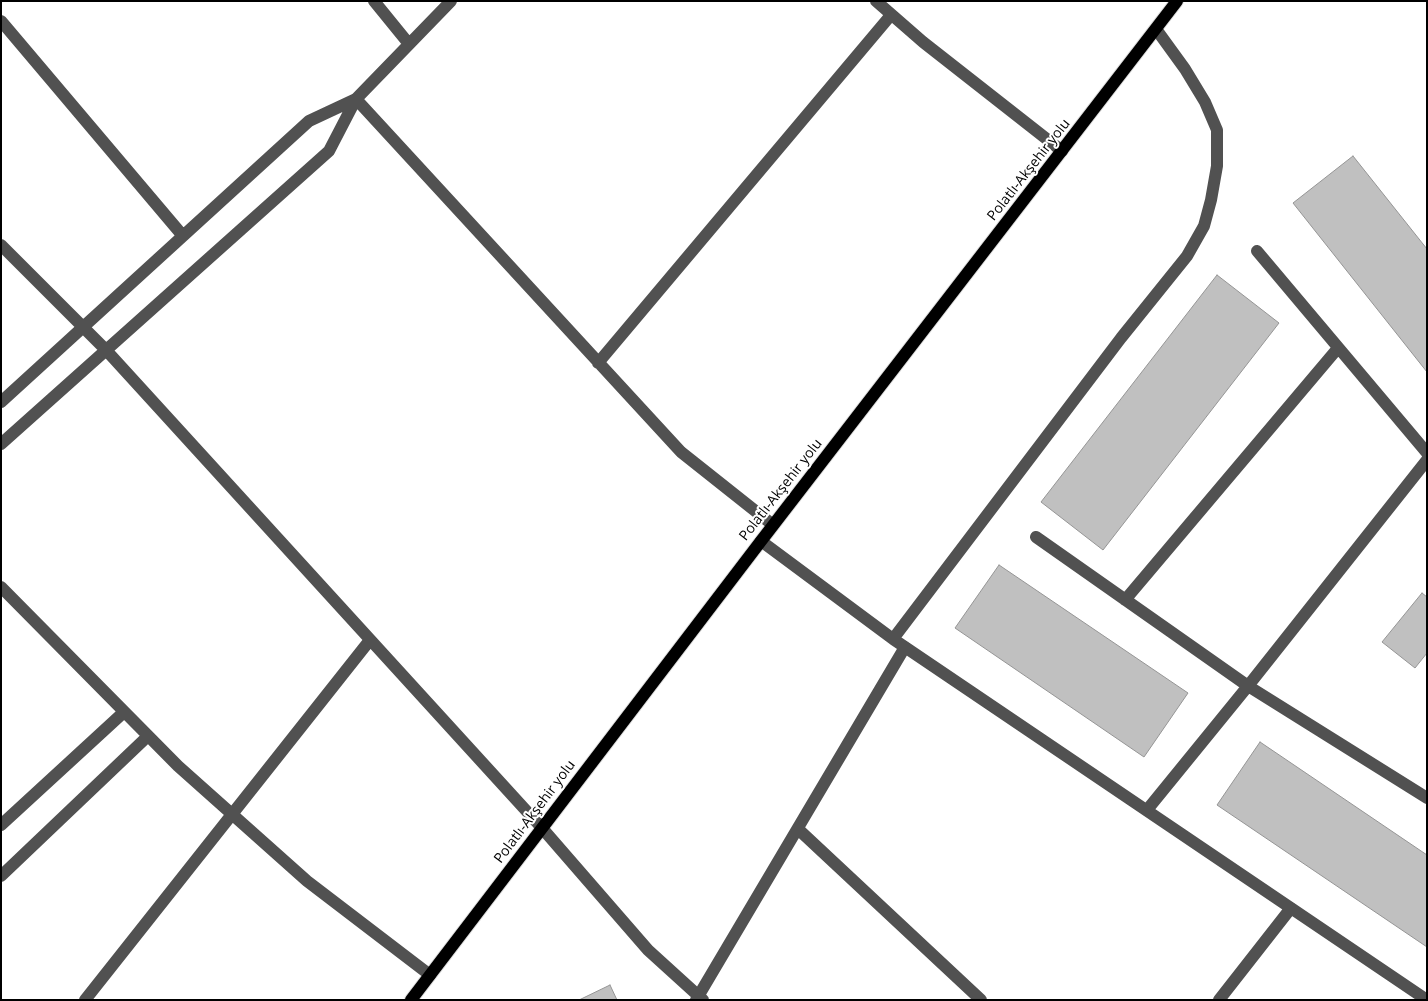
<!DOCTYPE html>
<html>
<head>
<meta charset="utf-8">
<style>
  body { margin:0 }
  #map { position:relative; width:1428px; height:1001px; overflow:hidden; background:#fff; font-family:"Open Sans",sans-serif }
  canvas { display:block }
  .frame { position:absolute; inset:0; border:2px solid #000; pointer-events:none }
</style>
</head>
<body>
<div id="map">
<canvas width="1428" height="1001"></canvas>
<div class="frame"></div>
</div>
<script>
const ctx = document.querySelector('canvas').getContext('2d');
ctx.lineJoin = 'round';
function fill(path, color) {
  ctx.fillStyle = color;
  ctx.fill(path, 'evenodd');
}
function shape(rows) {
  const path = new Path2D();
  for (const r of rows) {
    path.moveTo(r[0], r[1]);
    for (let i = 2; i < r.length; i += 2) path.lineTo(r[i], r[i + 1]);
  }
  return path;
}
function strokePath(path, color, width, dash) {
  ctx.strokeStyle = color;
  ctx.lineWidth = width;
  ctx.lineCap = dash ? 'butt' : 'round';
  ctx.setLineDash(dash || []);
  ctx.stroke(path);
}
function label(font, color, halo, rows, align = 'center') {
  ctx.font = font + ' "Open Sans",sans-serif';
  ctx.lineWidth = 4;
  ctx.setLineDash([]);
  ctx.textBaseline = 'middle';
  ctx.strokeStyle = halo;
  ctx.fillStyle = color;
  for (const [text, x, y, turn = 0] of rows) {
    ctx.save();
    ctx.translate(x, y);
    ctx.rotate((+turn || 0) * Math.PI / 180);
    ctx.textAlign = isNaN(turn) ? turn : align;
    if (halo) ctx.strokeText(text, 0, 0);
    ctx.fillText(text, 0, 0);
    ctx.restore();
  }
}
const building = shape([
  [1353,156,1427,249,1427,372,1293,203,1353,156],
  [1217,275,1279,323,1103,550,1041,502,1217,275],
  [999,565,1188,693,1144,757,955,628,999,565],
  [1422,593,1427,597,1427,653,1415,668,1382,642,1422,593],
  [1260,742,1427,855,1427,947,1217,805,1260,742],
  [610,985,617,1000,579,1000,610,985]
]);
fill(building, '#c0c0c0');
strokePath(building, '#959595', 1);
const major = shape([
  [411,1000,761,541,1177,1]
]);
strokePath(major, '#dbdbdb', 14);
strokePath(shape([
  [374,1,409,44],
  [876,1,923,42,1062,151],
  [1,21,183,236],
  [356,99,681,452,773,525],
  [1,245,106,350,542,828,648,950,703,1000],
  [1257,251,1427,453],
  [598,363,891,15],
  [1,402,309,121,356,99],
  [1,444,329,151,356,99,451,1],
  [1036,537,1248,686,1427,798],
  [761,541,893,639,1427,1000],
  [1,587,178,766,307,881,430,975],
  [1125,600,1338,348],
  [893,639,1121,338,1187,256,1204,226,1211,200,1217,166,1217,130,1205,102,1185,69,1156,29],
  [1147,810,1248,686,1427,460],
  [1,825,124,712],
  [798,829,981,1000],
  [1,876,148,736],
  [85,1000,370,640],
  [696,1000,905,647],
  [1219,1000,1291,908]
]), '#515151', 12);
strokePath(major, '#000', 12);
label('14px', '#000', '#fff', [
  ["Polatlı-Akşehir yolu",1029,170,-52],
  ["Polatlı-Akşehir yolu",781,490,-52],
  ["Polatlı-Akşehir yolu",535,812,-53]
]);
</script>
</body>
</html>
